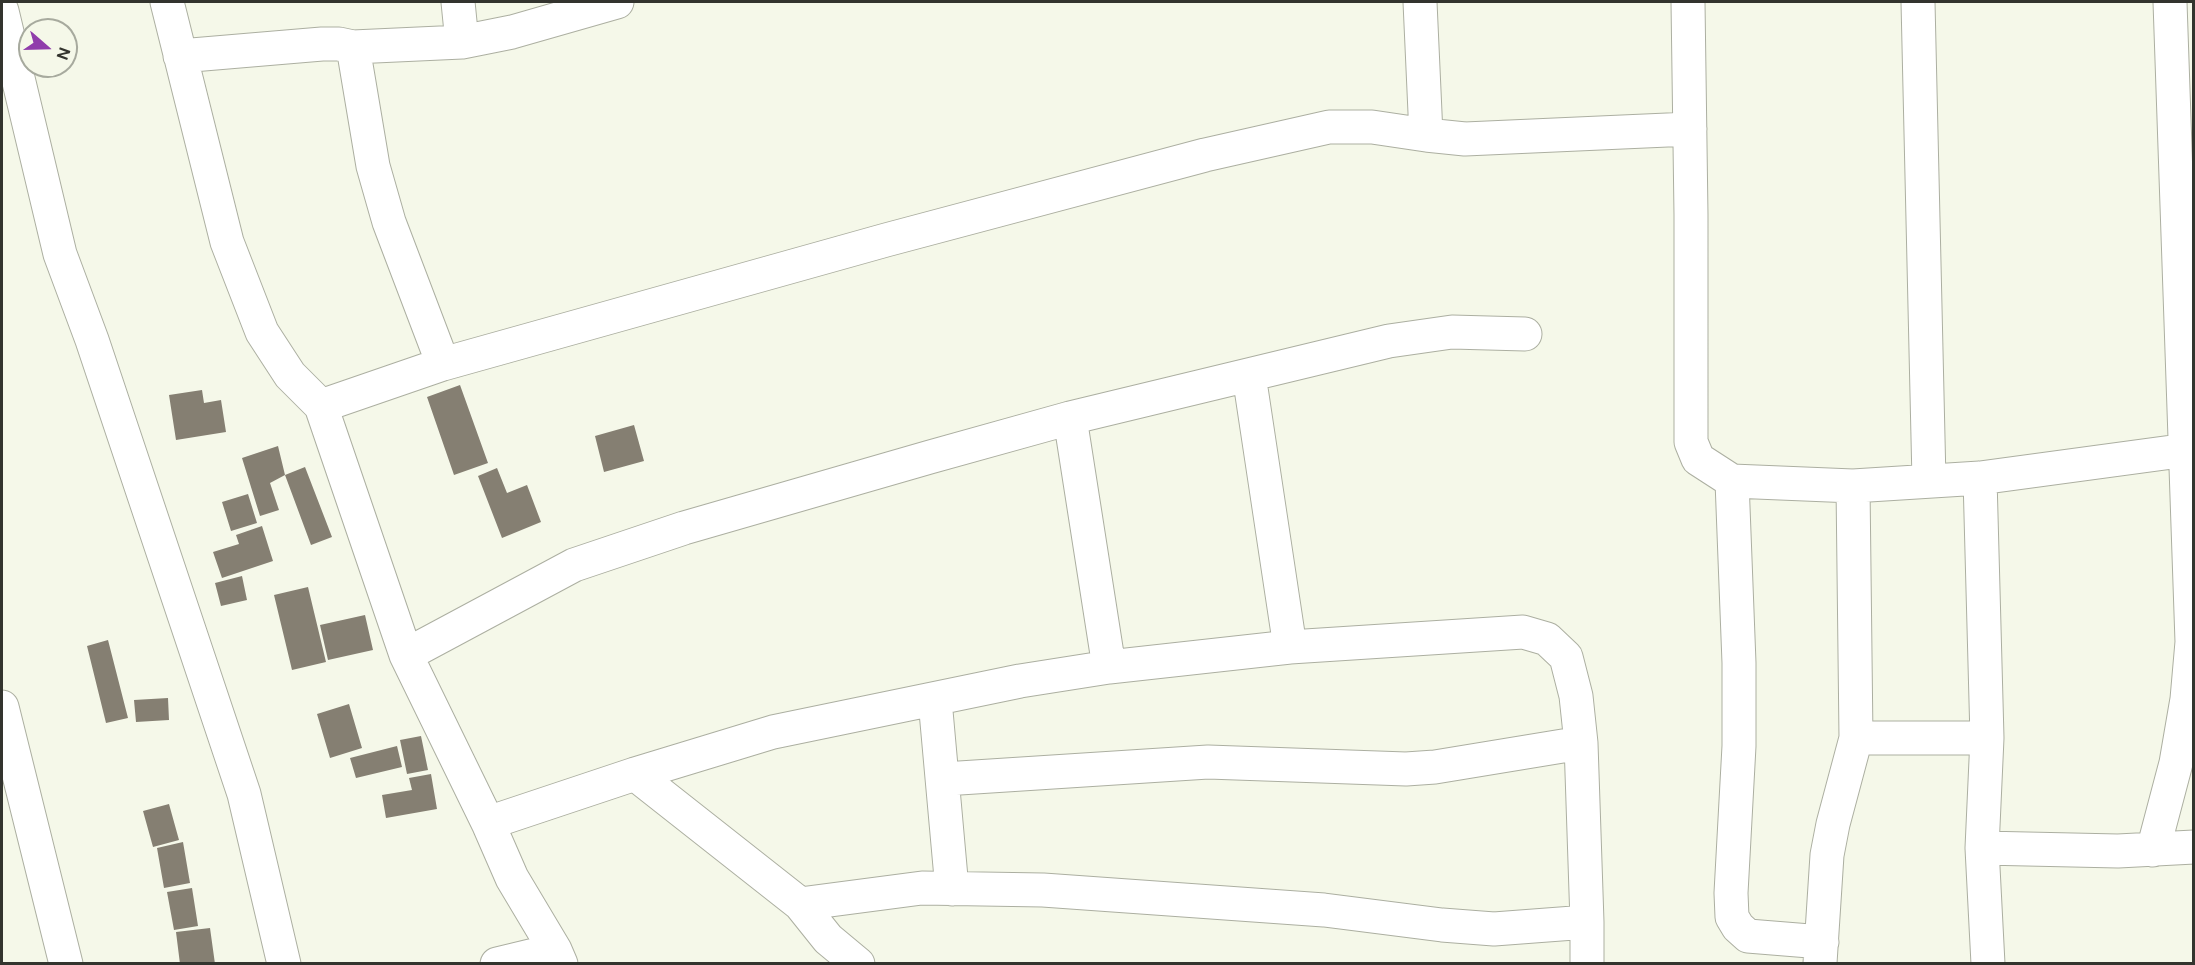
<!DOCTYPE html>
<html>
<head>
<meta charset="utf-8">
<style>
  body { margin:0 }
  #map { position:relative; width:2195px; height:965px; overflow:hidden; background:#f5f8e9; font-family:"DM Sans",sans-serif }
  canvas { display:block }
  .frame { position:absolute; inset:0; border:3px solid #33342e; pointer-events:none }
  .north { position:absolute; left:18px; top:18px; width:60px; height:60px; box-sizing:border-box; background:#f5f8e9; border:2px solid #a7aa9e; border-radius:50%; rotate:110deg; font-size:16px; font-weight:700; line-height:24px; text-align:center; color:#33342e }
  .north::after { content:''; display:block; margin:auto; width:21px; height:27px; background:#903dab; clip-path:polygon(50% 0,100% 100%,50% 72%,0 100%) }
</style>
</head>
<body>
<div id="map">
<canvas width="2195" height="965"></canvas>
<div class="frame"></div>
<div class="north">N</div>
</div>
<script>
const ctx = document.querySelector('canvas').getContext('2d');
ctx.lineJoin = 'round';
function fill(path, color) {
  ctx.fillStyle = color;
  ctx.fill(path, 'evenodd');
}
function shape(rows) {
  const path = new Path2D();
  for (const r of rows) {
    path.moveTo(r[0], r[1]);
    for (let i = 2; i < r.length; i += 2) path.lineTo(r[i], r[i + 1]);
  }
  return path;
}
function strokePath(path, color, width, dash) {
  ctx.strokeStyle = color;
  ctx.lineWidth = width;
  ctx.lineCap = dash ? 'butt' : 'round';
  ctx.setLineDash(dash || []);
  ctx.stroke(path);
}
fill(shape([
  [460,385,488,463,454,475,427,397],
  [202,390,204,403,221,400,226,432,176,440,169,395],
  [634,425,644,461,604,472,595,436],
  [278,446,285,475,270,483,279,510,260,516,242,458],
  [305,467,332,537,311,545,285,475],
  [497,468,507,493,527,485,541,522,502,538,478,476],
  [248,494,257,523,231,531,222,502],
  [262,526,273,561,222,578,213,552,239,544,236,535],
  [242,576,247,600,221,606,215,583],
  [308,587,326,662,292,670,274,595],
  [365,615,373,650,328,660,320,625],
  [108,640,128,718,106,723,87,646],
  [168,698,169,720,136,722,134,700],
  [349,704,362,748,330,758,317,714],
  [421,736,428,770,407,774,400,740],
  [397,746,402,767,356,778,350,758],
  [431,774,437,809,386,818,382,795,412,790,409,778],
  [169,804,179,840,153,847,143,811],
  [183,842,190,883,164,888,157,848],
  [192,888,198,926,174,930,167,892],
  [210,928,215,964,180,964,176,932]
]), '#857f72');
const minor = shape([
  [167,2,227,242,262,332,290,375,321,406,406,655,488,823,512,878,555,950,561,964],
  [458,2,462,42],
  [1420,2,1426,135],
  [1688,2,1691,215,1691,442,1698,459,1732,481,1853,486,1980,478,2194,449],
  [1918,2,1929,481],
  [2,11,60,254,92,340,244,794,284,964],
  [353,47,373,166,389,222,443,364],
  [180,56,322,44,339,44,353,47,462,42,512,32,617,2],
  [1249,375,1290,647],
  [321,406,443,364,886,240,1205,155,1329,127,1372,127,1426,135,1465,139,1690,129],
  [1070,418,1109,667],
  [1980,478,1987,738,1982,848,1988,964],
  [1732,481,1739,663,1739,746,1731,893,1732,917,1738,927,1748,936,1822,942],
  [406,655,574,565,684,528,930,457,1070,418,1389,341,1452,332,1525,334],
  [935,700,952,889],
  [2,707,66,964],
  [1856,738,1987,738],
  [635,774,800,904,828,939,858,964],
  [944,779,1208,762,1406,769,1435,767,1581,743],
  [488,823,635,774,773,732,1020,681,1109,667,1290,647,1523,632,1547,639,1566,657,1576,696,1581,743,1587,922,1587,964],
  [1982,848,2118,851,2194,847],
  [2153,850,2176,763,2187,699,2192,642,2170,2],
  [800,904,922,888,1043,890,1324,910,1442,925,1494,929,1587,922],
  [1820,963,1827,855,1833,824,1856,738,1853,486],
  [497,964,555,950]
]);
strokePath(minor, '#acafa1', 35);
strokePath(minor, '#fff', 33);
</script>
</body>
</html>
